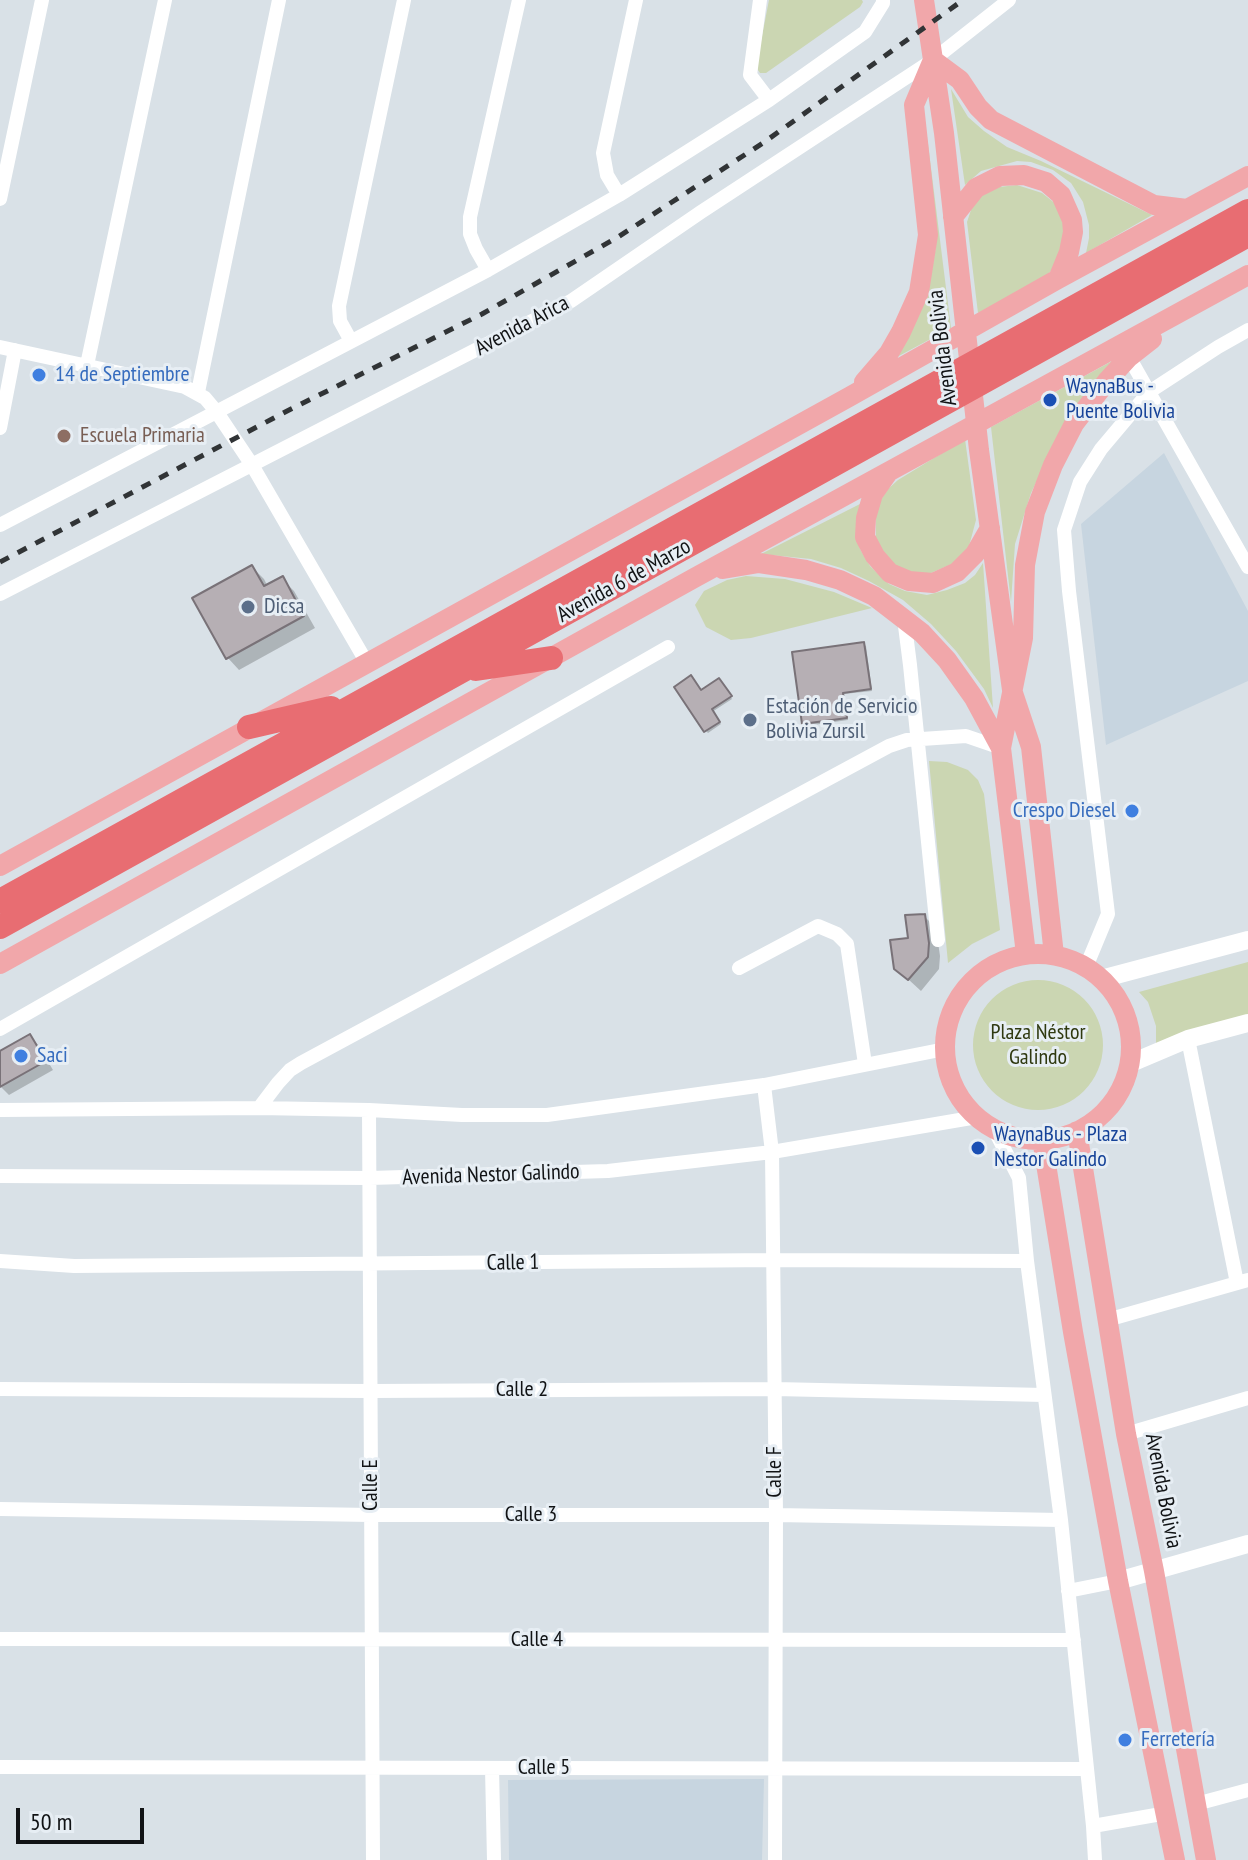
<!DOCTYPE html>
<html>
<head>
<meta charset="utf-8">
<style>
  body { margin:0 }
  #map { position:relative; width:1248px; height:1860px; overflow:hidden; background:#d9e1e7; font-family:"PT Sans Narrow",sans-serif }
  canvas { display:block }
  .scale { position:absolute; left:16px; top:1808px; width:128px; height:36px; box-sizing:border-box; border:4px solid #111315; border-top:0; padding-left:10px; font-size:24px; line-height:28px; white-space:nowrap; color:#111315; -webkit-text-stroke:6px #e7eef4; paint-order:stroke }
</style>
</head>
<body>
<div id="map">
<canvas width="1248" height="1860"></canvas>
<div class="scale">50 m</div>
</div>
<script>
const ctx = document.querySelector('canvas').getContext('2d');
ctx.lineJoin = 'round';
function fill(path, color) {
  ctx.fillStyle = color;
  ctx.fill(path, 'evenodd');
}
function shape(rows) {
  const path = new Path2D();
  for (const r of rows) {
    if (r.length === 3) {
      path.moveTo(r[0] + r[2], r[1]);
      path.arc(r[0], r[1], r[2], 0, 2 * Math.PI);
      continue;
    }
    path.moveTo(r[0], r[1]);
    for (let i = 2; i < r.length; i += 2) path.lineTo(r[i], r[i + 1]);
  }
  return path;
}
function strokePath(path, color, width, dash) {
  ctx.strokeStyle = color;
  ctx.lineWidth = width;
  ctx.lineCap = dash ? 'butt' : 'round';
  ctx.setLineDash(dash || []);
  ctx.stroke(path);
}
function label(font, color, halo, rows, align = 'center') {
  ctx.font = font + ' "PT Sans Narrow",sans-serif';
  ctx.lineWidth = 6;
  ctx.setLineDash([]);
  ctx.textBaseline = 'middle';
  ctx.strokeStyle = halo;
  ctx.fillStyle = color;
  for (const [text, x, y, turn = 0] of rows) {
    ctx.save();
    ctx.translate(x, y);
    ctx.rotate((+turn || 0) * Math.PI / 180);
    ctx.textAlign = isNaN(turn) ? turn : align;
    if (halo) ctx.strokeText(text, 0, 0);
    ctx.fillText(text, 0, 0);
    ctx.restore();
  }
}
fill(shape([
  [1164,453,1248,611,1248,681,1106,745,1081,524],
  [764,1779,762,1860,509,1860,508,1780]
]), '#c7d5e0');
fill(shape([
  [769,0,862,0,863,2,860,7,766,73,760,73,756,67],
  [951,89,968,117,984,131,1007,147,1041,161,1152,215,1086,253,1089,238,1089,225,1083,202,1071,183,1053,170,1031,162,1017,161,981,171,965,185],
  [927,136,951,328,897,357,927,298,936,246],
  [1017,185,1042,193,1056,204,1064,223,1063,246,1053,269,1039,283,978,313,967,222,972,207,981,196,999,187],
  [1114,360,1067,419,1031,493,1015,544,1011,602,991,427],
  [965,439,976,520,968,550,961,560,931,573,914,573,896,566,883,554,876,540,876,511,882,498,888,489,898,480],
  [862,503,858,537,860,549,870,566,889,584,905,591,927,595,947,590,965,583,975,575,983,563,993,708,984,689,956,651,931,624,903,600,869,581,841,568,811,559,761,554],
  [746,576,785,579,834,592,872,608,751,638,731,640,706,627,695,605,704,591,727,580],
  [929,761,947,762,968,770,978,780,984,794,1000,930,972,944,948,963],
  [1248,962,1248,1019,1156,1044,1156,1026,1148,1002,1139,992],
  [1038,1045,65]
]), '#cbd6b2');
fill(shape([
  [252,567,264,579,268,587,282,579,294,591,315,628,239,670,228,658],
  [863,644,866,646,872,691,844,694,848,720,806,726,804,723],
  [721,682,732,699,712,712,721,724,708,733,706,731,702,692],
  [924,916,936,928,940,956,939,969,921,991,896,968],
  [30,1037,38,1045,53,1070,9,1095,0,1086,0,1053]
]), '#0003');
const building = shape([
  [252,565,264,586,283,576,304,616,226,659,192,598,252,565],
  [864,642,871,689,843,693,847,718,802,724,792,652,864,642],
  [691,675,701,690,719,678,732,696,712,709,720,722,704,732,674,687,691,675],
  [925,914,929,943,928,957,908,980,894,969,890,940,908,938,905,915,925,914],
  [30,1034,46,1061,0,1087,0,1051,30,1034]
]);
fill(building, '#b6afb4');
strokePath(building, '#797278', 2);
strokePath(shape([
  [760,0,750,75,769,100],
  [619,195,607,175,603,153,636,0],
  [0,199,42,0],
  [488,270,476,249,470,234,470,217,519,0],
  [351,341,340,321,339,306,404,0],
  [0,347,185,387,205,398,216,411,252,465,367,663],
  [1129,357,1248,567],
  [87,365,165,0],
  [198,392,279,0],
  [0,428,15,350],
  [0,525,488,270,619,195,769,100,865,32,883,3,883,0],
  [0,594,571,301,701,212,933,60,1009,0],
  [904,618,910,665,938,940],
  [1086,967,1108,914,1069,591,1064,530,1080,482,1101,449,1149,392,1218,347,1248,330],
  [739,968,818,926,837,934,847,944,865,1064],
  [0,1029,668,647],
  [1188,1039,1237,1283],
  [764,1085,772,1152,776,1515,775,1860],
  [259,1108,278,1083,290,1070,301,1063,889,746,907,740,966,736,1001,748],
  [0,1110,259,1108,369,1110,462,1115,547,1115,764,1085,945,1049],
  [369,1110,373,1860],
  [994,1129,1019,1178,1027,1261,1061,1520,1093,1826,1095,1860],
  [0,1176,370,1178,608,1171,772,1152,977,1117],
  [0,1261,74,1266,774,1260,1027,1261],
  [1107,1320,1248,1280],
  [0,1389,371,1391,775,1389,1044,1395],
  [1126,1434,1248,1398],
  [0,1509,371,1515,776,1515,1061,1520],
  [1068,1591,1118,1581],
  [0,1639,1074,1640],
  [0,1767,1087,1769],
  [492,1768,494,1860],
  [1196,1804,1248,1790],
  [1093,1826,1167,1813]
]), '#fff', 14);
strokePath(shape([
  [1101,979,1248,940],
  [1129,1064,1188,1039,1248,1023],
  [1118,1581,1248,1544]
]), '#fff', 18);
strokePath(shape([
  [924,0,944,133,979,450,1012,690,1031,747,1054,955],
  [933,60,960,80,978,107,991,120,1154,205,1187,209],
  [953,217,976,188,1000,176,1024,175,1046,182,1061,195,1072,220,1073,232,1069,252,1058,279],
  [864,382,889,353,901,332,919,292,928,235,914,105,933,60],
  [887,474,873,494,866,518,865,537,875,556,890,573,909,581,933,583,957,572,975,554,990,528],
  [723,569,759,563,806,570,840,580,874,596,922,633,947,660,974,698,1001,748],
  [0,866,849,397,1058,279,1248,176],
  [1026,954,1001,748,1023,638,1025,565,1035,512,1053,465,1074,424,1107,381,1129,357,1152,339],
  [1038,1047,93],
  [0,964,696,577,1248,275],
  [1077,1131,1126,1434,1154,1571,1206,1860],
  [1042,1139,1073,1332,1118,1581,1175,1860]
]), '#f1a7aa', 20);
strokePath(shape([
  [476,669,551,658],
  [249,727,331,708],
  [0,901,1248,211],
  [0,927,1248,235]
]), '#e86d72', 24);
strokePath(shape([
  [0,562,291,409,482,314,618,237,763,143,963,0]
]), '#313436', 5, [10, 10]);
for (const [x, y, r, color] of [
  [39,375,8,"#3f7fe0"],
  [1050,400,8,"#1a4fb4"],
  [64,436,8,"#8d6e63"],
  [248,607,8,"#5c6f8a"],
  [750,720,8,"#5c6f8a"],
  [1132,811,8,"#3f7fe0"],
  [21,1056,8,"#3f7fe0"],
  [978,1148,8,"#1a4fb4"],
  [1125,1740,8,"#3f7fe0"]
]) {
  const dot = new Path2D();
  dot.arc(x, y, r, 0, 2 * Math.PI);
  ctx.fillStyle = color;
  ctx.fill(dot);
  strokePath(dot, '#e7eef4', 3);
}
label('22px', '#111315', '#e7eef4', [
  ["Avenida Arica",522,326,-28],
  ["Avenida Bolivia",943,348,-97],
  ["Avenida 6 de Marzo",624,581,-29],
  ["Avenida Nestor Galindo",491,1175,-2],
  ["Calle 1",513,1263,-1],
  ["Calle 2",522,1390],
  ["Calle F",775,1472,-90],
  ["Calle E",371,1485,-90],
  ["Avenida Bolivia",1163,1491,79],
  ["Calle 3",531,1515],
  ["Calle 4",537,1640],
  ["Calle 5",544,1768]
]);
label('22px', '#366cbe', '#e7eef4', [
  ["14 de Septiembre",55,375],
  ["Crespo Diesel",1116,811,"right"],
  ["Saci",37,1056],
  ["Ferretería",1141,1740]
], 'left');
label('22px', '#164399', '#e7eef4', [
  ["WaynaBus -",1066,387],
  ["Puente Bolivia",1066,412],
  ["WaynaBus - Plaza",994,1135],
  ["Nestor Galindo",994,1160]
], 'left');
label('22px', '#785e54', '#e7eef4', [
  ["Escuela Primaria",80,436]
], 'left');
label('22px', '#4e5e75', '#e7eef4', [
  ["Dicsa",264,607],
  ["Estación de Servicio",766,707],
  ["Bolivia Zursil",766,732]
], 'left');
label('22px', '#2f3910', '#e7eef4', [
  ["Plaza Néstor",1038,1033],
  ["Galindo",1038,1058]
]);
</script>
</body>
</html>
